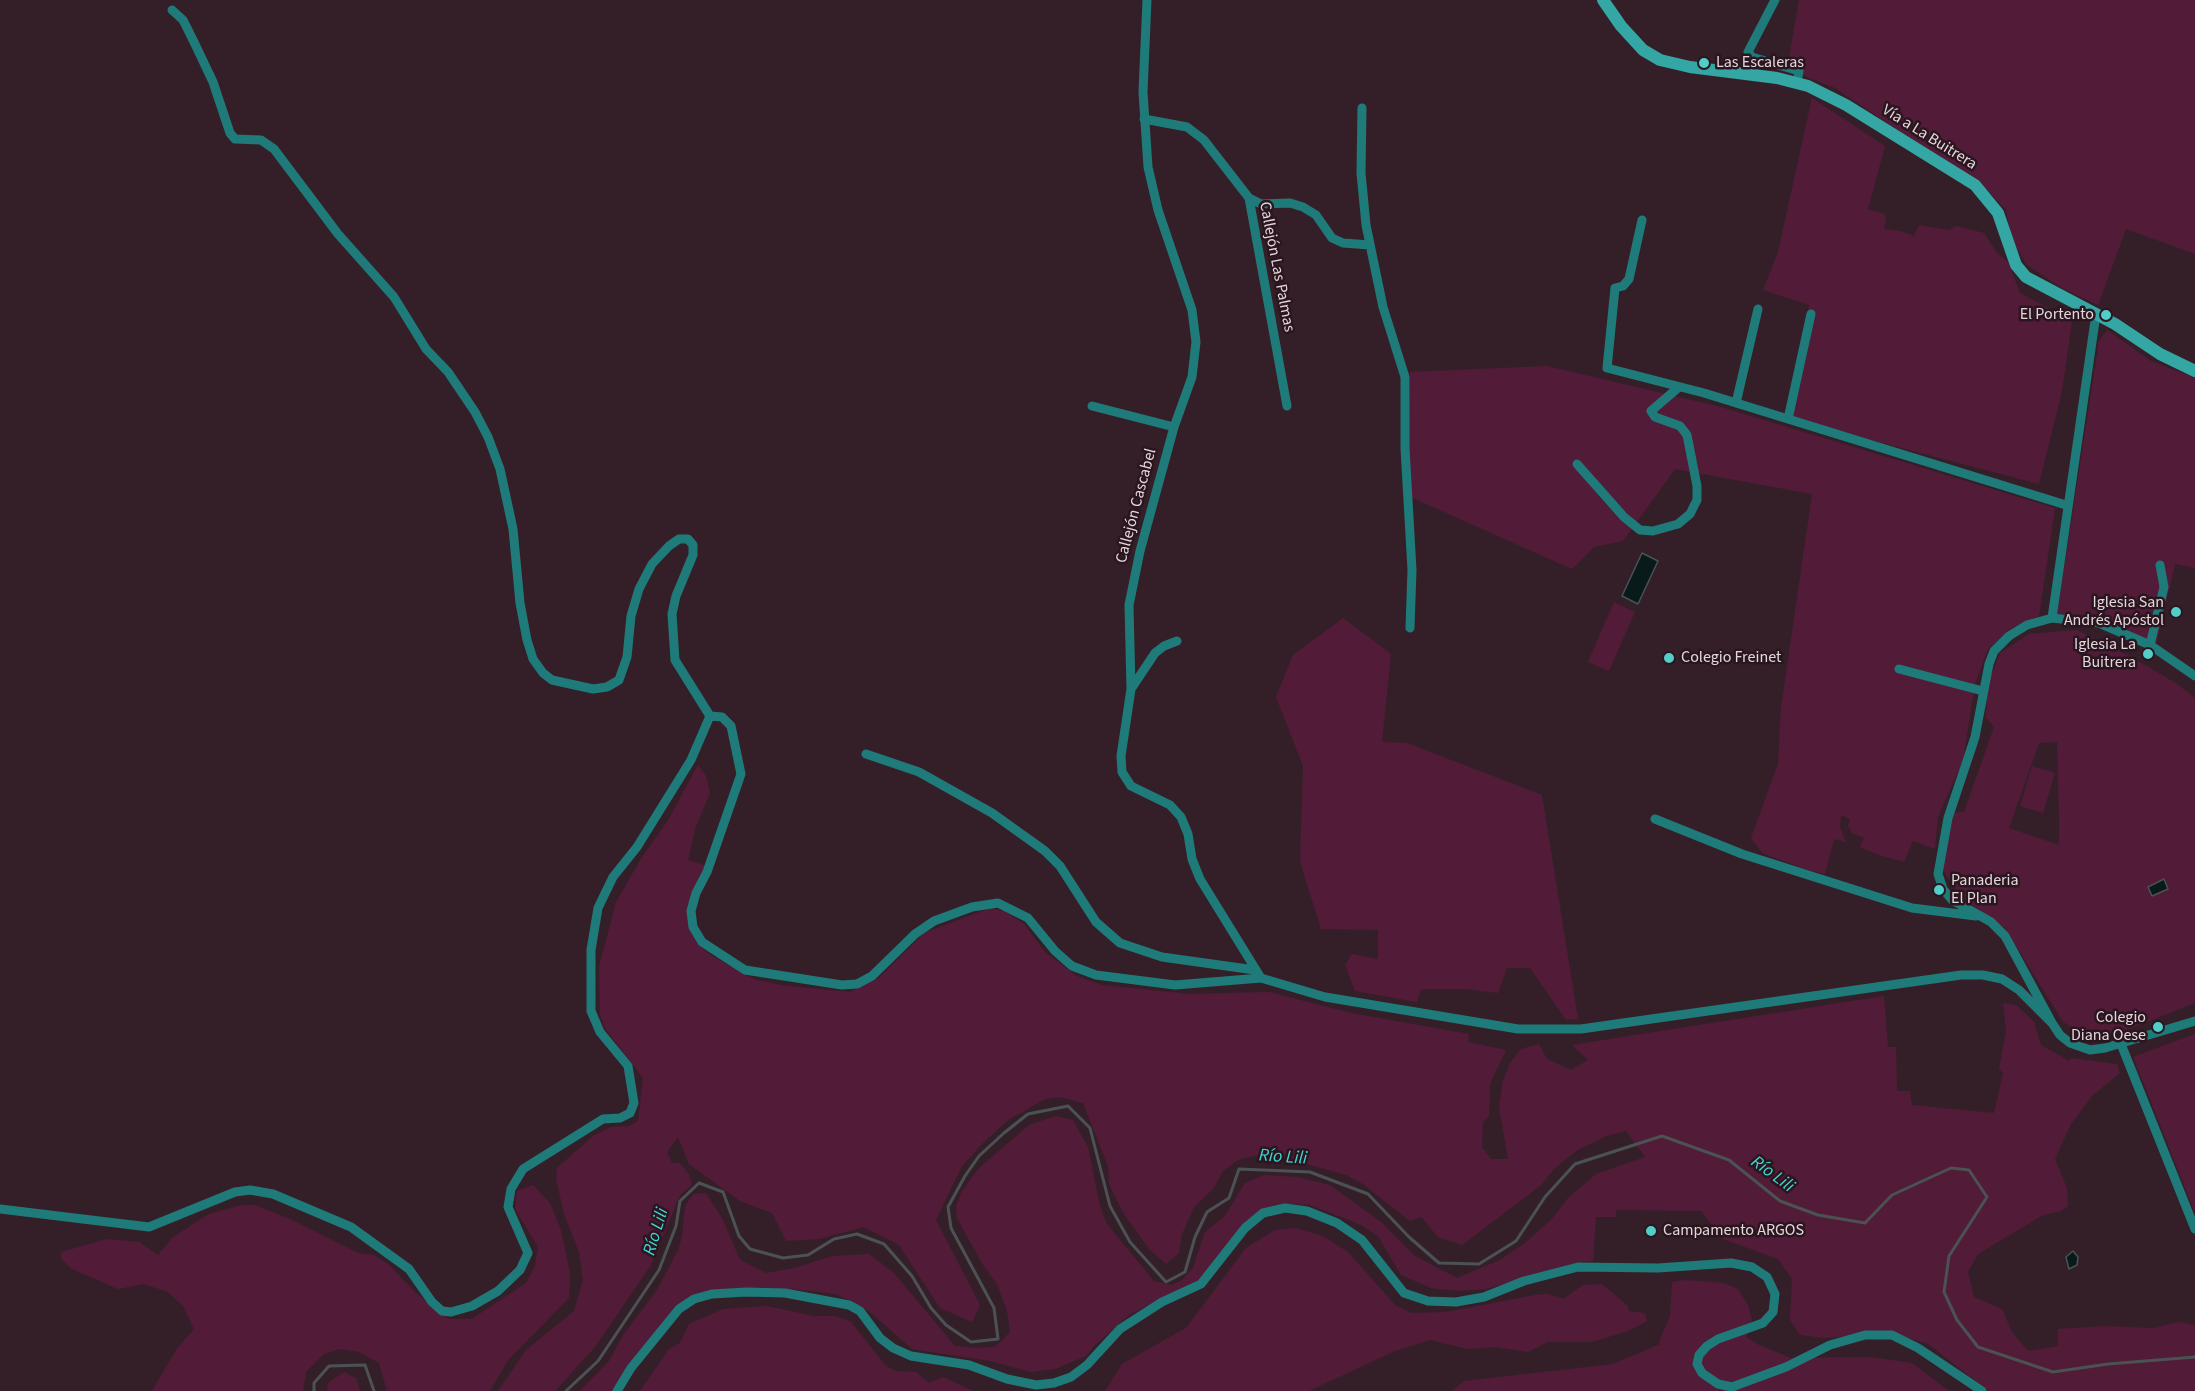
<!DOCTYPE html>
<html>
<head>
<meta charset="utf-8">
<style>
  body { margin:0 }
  canvas { display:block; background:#341f29 }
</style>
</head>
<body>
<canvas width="2195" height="1391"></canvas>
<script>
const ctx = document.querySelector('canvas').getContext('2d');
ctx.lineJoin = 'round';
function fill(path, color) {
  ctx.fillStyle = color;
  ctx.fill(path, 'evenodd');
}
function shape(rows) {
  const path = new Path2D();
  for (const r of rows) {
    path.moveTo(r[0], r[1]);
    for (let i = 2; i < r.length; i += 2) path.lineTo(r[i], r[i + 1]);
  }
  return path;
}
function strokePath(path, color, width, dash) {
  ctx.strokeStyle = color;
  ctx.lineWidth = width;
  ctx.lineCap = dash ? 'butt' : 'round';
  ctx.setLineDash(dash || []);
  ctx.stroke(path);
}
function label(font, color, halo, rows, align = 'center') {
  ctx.font = font + ' "Source Sans 3",sans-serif';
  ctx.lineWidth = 5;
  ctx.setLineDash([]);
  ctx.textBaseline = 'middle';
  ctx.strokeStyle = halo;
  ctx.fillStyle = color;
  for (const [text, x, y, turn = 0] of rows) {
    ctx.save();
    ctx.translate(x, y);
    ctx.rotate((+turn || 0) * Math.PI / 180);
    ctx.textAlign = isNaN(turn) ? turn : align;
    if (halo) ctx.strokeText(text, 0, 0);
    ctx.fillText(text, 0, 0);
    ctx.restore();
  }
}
fill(shape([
  [1799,0,2195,0,2195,254,2126,229,2098,305,2062,288,2027,265,2012,241,2006,210,1988,191,1835,88,1787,69],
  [1812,98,1885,146,1868,209,1884,214,1886,218,1884,229,1901,231,1914,236,1919,225,1949,230,1956,226,1984,233,1997,253,2008,262,2020,293,2072,321,2062,391,2039,484,1787,418,1809,305,1763,290,1778,252],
  [2107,330,2151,361,2195,378,2195,568,2175,564,2156,646,2089,615,2057,614,2099,341],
  [1547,366,1721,407,2055,508,2039,616,2012,628,1988,649,1975,684,1963,760,1938,817,1935,849,1913,841,1904,862,1879,855,1860,847,1864,838,1852,833,1848,826,1850,819,1841,815,1840,828,1846,842,1834,839,1825,874,1811,871,1762,853,1751,838,1778,764,1781,708,1812,494,1675,469,1623,541,1594,547,1572,569,1408,496,1410,372],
  [1614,602,1635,612,1609,671,1588,662],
  [1343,618,1391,654,1382,742,1407,743,1542,795,1578,1019,1566,1020,1530,968,1507,968,1498,993,1464,989,1421,989,1417,1002,1355,991,1345,965,1352,954,1378,959,1378,930,1321,929,1300,862,1303,766,1276,697,1293,655],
  [2077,630,2131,657,2177,684,2195,698,2195,1003,2114,1035,2088,1036,2063,1022,2005,928,1961,897,1942,869,1951,813,1964,812,1994,727,1986,718,1987,686,2000,653,2029,634],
  [2057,742,2059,816,2059,845,2009,828,2039,743],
  [698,765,706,776,710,793,695,829,688,860,707,866,688,906,697,941,706,952,753,979,780,985,849,992,879,978,924,933,990,908,1004,911,1023,923,1046,953,1077,976,1102,985,1189,994,1269,992,1351,1013,1469,1034,1468,1042,1506,1050,1490,1084,1489,1116,1483,1122,1482,1147,1491,1159,1508,1159,1499,1107,1503,1080,1510,1063,1521,1049,1539,1044,1547,1059,1571,1070,1588,1060,1572,1045,1884,996,1888,1047,1896,1047,1897,1091,1910,1091,1912,1105,1994,1113,2003,1073,1999,1069,2006,1031,2003,1003,2016,1005,2034,1022,2041,1045,2069,1061,2071,1058,2117,1064,2120,1073,2092,1096,2071,1124,2055,1159,2067,1188,2068,1206,2061,1211,2043,1215,1978,1254,1968,1272,1974,1297,2002,1309,2012,1332,2028,1351,2058,1346,2058,1329,2104,1326,2153,1328,2179,1322,2195,1325,2195,1391,1989,1391,1928,1344,1892,1333,1824,1338,1800,1335,1790,1320,1792,1279,1778,1259,1723,1239,1701,1211,1616,1210,1616,1217,1596,1217,1593,1261,1579,1262,1486,1289,1458,1291,1431,1288,1401,1275,1378,1236,1359,1224,1310,1205,1286,1204,1245,1229,1201,1279,1129,1315,1095,1345,1086,1356,1055,1369,1031,1372,990,1361,912,1349,871,1313,854,1302,835,1294,794,1289,753,1289,690,1303,636,1357,611,1391,580,1391,609,1361,623,1335,657,1290,678,1250,682,1237,685,1207,693,1194,706,1193,723,1220,740,1260,766,1273,795,1268,832,1256,869,1254,894,1273,955,1346,976,1348,995,1347,1010,1332,1007,1311,997,1284,983,1265,957,1218,956,1206,962,1191,978,1169,1029,1125,1056,1116,1073,1120,1088,1147,1100,1206,1107,1224,1154,1281,1172,1285,1182,1280,1193,1268,1205,1232,1225,1216,1245,1183,1264,1175,1297,1177,1330,1185,1381,1222,1415,1256,1457,1278,1500,1260,1525,1243,1552,1219,1568,1198,1596,1174,1645,1157,1626,1131,1607,1136,1579,1149,1555,1168,1540,1186,1462,1245,1438,1237,1421,1217,1410,1221,1363,1184,1346,1175,1270,1154,1248,1157,1238,1160,1223,1171,1213,1189,1194,1207,1182,1234,1179,1253,1166,1264,1149,1249,1124,1214,1109,1184,1108,1166,1083,1103,1060,1097,1045,1099,1008,1120,984,1142,962,1166,936,1220,980,1305,972,1322,940,1308,899,1245,864,1227,819,1239,786,1241,772,1213,740,1201,689,1164,678,1137,667,1152,672,1163,680,1163,689,1174,692,1185,680,1195,651,1265,595,1347,555,1391,498,1391,526,1350,574,1311,583,1280,579,1252,564,1214,556,1179,557,1168,593,1136,611,1127,629,1126,638,1121,643,1078,604,1027,600,1014,599,967,616,902,642,857,667,822],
  [2032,766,2055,773,2043,813,2020,806],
  [2195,1034,2195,1213,2133,1057],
  [533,1185,550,1203,561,1230,570,1274,569,1298,508,1360,490,1391,387,1391,379,1363,359,1352,340,1349,324,1354,306,1372,303,1391,152,1391,176,1350,194,1329,183,1306,168,1292,144,1284,118,1289,72,1269,61,1259,61,1252,107,1239,139,1242,158,1255,173,1237,209,1214,242,1205,255,1205,290,1219,358,1253,374,1255,388,1264,415,1292,448,1319,472,1319,526,1283,535,1266,538,1247,515,1209,517,1191],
  [1295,1228,1323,1236,1348,1252,1395,1305,1411,1313,1446,1312,1535,1295,1548,1294,1563,1299,1583,1285,1602,1284,1627,1305,1629,1311,1645,1313,1647,1321,1628,1331,1592,1342,1548,1342,1528,1352,1495,1347,1468,1349,1430,1340,1395,1351,1309,1391,1105,1391,1122,1364,1186,1328,1246,1248,1275,1230],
  [1685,1280,1724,1283,1738,1289,1748,1305,1752,1320,1746,1337,1759,1345,1791,1358,1870,1357,1912,1363,1949,1391,1452,1391,1464,1381,1613,1364,1660,1344,1659,1342,1670,1316,1672,1282],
  [767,1306,813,1316,836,1316,851,1322,886,1366,897,1371,916,1372,929,1383,943,1377,973,1391,640,1391,669,1349,680,1343,689,1324,723,1309],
  [344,1372,356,1378,360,1391,327,1391,328,1383]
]), '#521b37');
const water = shape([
  [1642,553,1658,561,1638,604,1622,596,1642,553],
  [2164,879,2168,889,2152,896,2148,887,2164,879],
  [2073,1251,2078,1257,2077,1265,2069,1269,2066,1257,2073,1251]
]);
fill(water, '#081a1a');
strokePath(water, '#4a5254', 1.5);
strokePath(shape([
  [314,1391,314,1383,329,1366,365,1365,374,1391],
  [566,1391,598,1361,659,1270,676,1226,680,1201,699,1183,723,1192,739,1236,750,1249,783,1258,808,1255,834,1239,857,1234,884,1244,912,1276,931,1308,946,1325,971,1342,998,1339,994,1308,951,1228,948,1207,965,1176,979,1156,1004,1133,1028,1114,1068,1106,1090,1128,1110,1206,1130,1242,1166,1282,1185,1272,1195,1237,1207,1212,1229,1198,1239,1169,1310,1172,1368,1194,1409,1237,1439,1263,1479,1264,1516,1241,1545,1197,1575,1164,1662,1136,1729,1160,1780,1201,1818,1215,1865,1223,1892,1195,1951,1168,1969,1170,1987,1197,1949,1256,1944,1292,1957,1320,1978,1347,2053,1372,2108,1364,2195,1357]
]), '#4a5254', 3);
strokePath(shape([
  [1147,0,1143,92,1148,167,1158,210,1192,310,1196,342,1192,377,1174,427,1140,551,1129,605,1131,689,1121,756,1122,772,1131,786,1170,805,1181,817,1188,834,1192,859,1200,879,1261,978],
  [1775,0,1748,52,1752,57,1799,71,1797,83],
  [172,10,183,20,194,42,213,82,230,133,235,139,261,140,274,149,338,234,394,297,426,349,448,372,475,412,488,437,500,469,513,529,520,603,527,640,533,659,543,673,552,680,593,689,607,687,619,680,627,657,631,616,639,589,652,564,669,546,679,539,688,539,693,545,693,555,676,596,672,614,675,660,710,716,722,717,731,726,741,774,707,872,696,893,691,911,693,927,702,942,745,970,842,985,857,984,872,976,915,934,934,921,972,907,998,903,1028,918,1055,951,1072,966,1096,975,1175,985,1261,978,1325,997,1518,1029,1581,1029,1961,975,1983,975,2002,979,2019,990,2052,1023],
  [1362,108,1361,173,1366,225,1383,307,1405,377,1405,448,1412,570,1410,628],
  [1144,119,1187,127,1204,140,1249,198,1287,406],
  [1249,198,1261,204,1290,203,1303,207,1316,215,1332,238,1343,243,1370,245],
  [1642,220,1629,279,1623,286,1615,288,1607,368,1704,393,2066,505],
  [1736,403,1758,309],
  [1092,406,1174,427],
  [1788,419,1811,314],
  [1577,464,1624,517,1640,530,1653,531,1678,524,1690,514,1697,500,1697,486,1687,435,1680,426,1655,417,1651,411,1679,387],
  [2052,618,2096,314],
  [2150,645,2164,587,2160,565],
  [1899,669,1983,691],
  [2195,676,2150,645,2099,623,2052,618,2027,625,2009,636,1994,651,1989,664,1975,737,1948,818,1938,874,1943,889,1952,900,1991,922,2005,936,2052,1023,2060,1035,2070,1043,2090,1050,2105,1048,2195,1021],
  [1131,689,1155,653,1164,646,1177,641],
  [866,754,919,772,992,813,1045,851,1060,866,1096,922,1120,943,1162,957,1255,970],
  [1655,819,1742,854,1912,908,1976,916],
  [2121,1044,2195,1229],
  [0,1209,149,1227,235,1192,250,1190,273,1194,351,1227,409,1269,432,1302,442,1311,451,1312,472,1306,498,1291,520,1270,528,1253,508,1207,511,1189,523,1169,603,1119,620,1118,630,1113,634,1103,628,1066,600,1032,591,1011,591,950,598,908,613,877,637,847,691,760,710,716],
  [617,1391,631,1368,679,1309,694,1299,712,1294,746,1292,785,1293,849,1305,860,1311,880,1338,893,1348,911,1356,969,1365,1007,1379,1036,1385,1054,1383,1071,1377,1087,1365,1120,1329,1162,1302,1201,1284,1245,1228,1263,1213,1285,1208,1307,1211,1337,1223,1362,1240,1404,1293,1428,1301,1456,1302,1484,1297,1524,1281,1578,1267,1658,1268,1731,1263,1752,1267,1767,1277,1775,1294,1773,1312,1763,1323,1718,1339,1707,1346,1699,1355,1697,1364,1702,1373,1718,1384,1732,1387,1786,1367,1830,1345,1865,1335,1892,1335,1918,1348,1982,1391]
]), '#1f7b79', 9);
strokePath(shape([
  [1603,0,1621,26,1643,50,1660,60,1690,67,1777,78,1808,86,1846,105,1975,185,1998,213,2016,265,2026,277,2115,324,2160,354,2195,371]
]), '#34a7a4', 12);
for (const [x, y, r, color] of [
  [1704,63,6,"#53cdc9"],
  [2106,315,6,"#53cdc9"],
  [2176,612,6,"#53cdc9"],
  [2148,654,6,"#53cdc9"],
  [1669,658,6,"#53cdc9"],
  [1939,890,6,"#53cdc9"],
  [2158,1027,6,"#53cdc9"],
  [1651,1231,6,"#53cdc9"]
]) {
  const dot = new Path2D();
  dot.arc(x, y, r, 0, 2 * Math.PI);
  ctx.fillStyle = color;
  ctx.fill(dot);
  strokePath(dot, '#2a161f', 2);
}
label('16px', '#e5d6dc', '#2a161f', [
  ["Las Escaleras",1716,63],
  ["El Portento",2094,315,"right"],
  ["Iglesia San",2164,603,"right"],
  ["Andrés Apóstol",2164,621,"right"],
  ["Iglesia La",2136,645,"right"],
  ["Buitrera",2136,663,"right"],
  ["Colegio Freinet",1681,658],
  ["Panaderia",1951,881],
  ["El Plan",1951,899],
  ["Colegio",2146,1018,"right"],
  ["Diana Oese",2146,1036,"right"],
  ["Campamento ARGOS",1663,1231]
], 'left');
label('16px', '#e5d6dc', '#2a161f', [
  ["Vía a La Buitrera",1929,138,32],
  ["Callejón Las Palmas",1276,267,79],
  ["Callejón Cascabel",1137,506,-75]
]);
label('italic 18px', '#40d6d2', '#2a161f', [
  ["Río Lili",1283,1158,4],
  ["Río Lili",1772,1175,36],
  ["Río Lili",657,1232,-73]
]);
</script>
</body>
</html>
